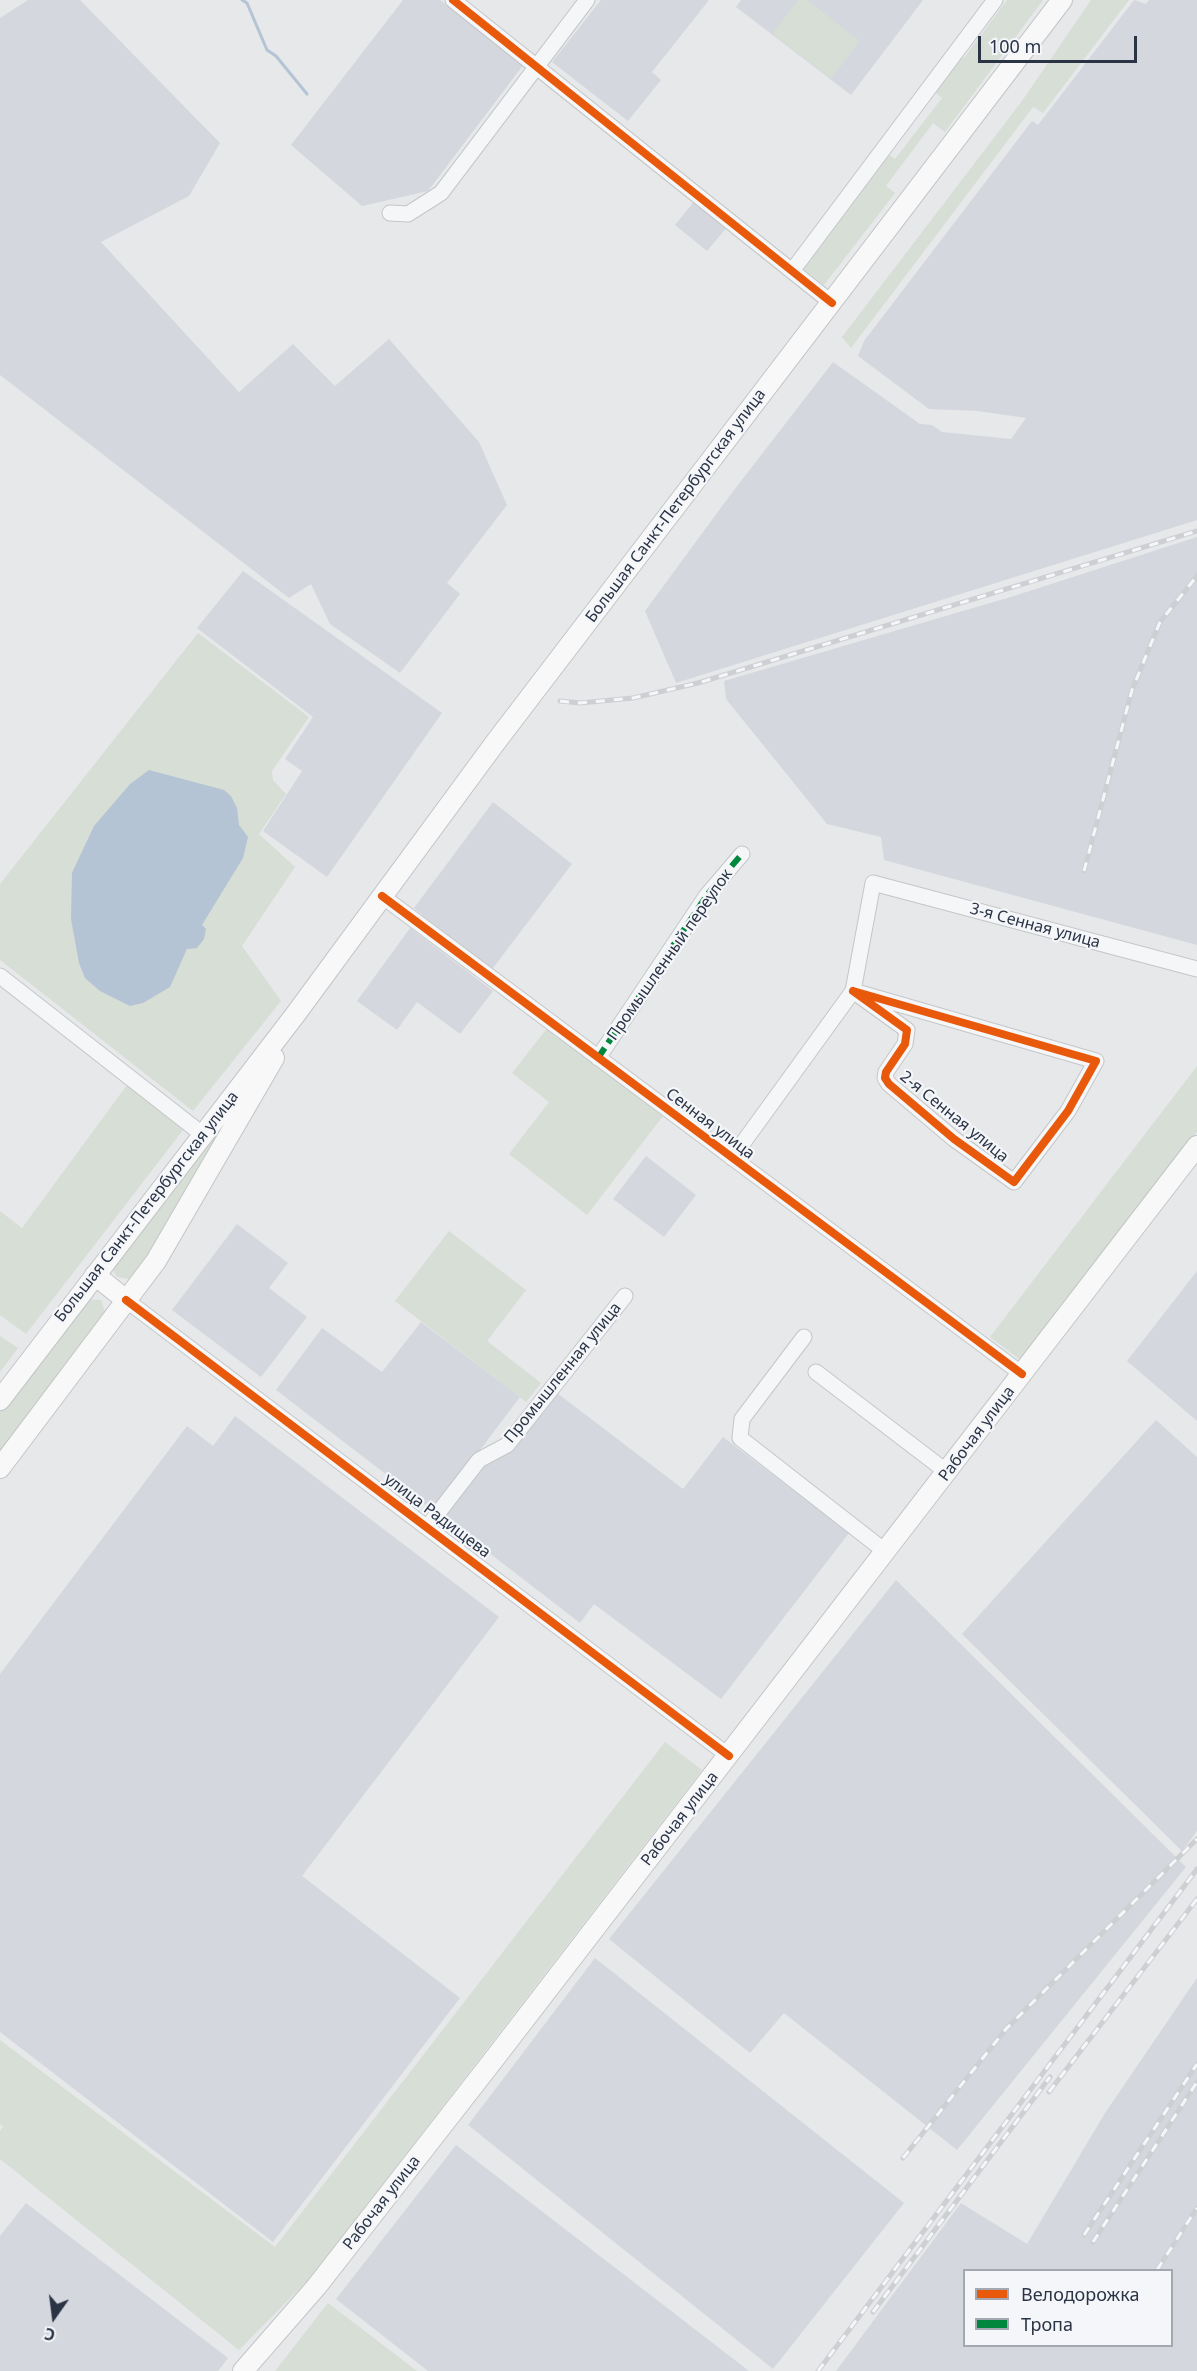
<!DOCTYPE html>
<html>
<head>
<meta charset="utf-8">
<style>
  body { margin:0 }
  #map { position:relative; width:1197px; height:2371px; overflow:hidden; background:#e6e8ea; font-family:"Noto Sans",sans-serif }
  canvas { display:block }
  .legend { position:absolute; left:963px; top:2269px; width:210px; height:78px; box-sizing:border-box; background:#f4f6f9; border:2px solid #a4a8b1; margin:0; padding:8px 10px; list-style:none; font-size:18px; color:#2b3445 }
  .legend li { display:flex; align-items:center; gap:12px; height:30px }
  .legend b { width:30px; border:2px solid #a4a8b1 }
  .north { position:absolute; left:24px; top:2287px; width:60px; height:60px; -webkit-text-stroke:4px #f4f6f9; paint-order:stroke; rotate:194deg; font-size:16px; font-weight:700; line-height:24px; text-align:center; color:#2b3445 }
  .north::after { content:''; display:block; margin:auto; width:21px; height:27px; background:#2b3445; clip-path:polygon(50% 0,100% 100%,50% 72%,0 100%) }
  .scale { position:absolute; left:978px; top:36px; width:159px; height:27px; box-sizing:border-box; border:3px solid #2b3445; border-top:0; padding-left:8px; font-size:18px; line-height:21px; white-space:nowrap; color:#2b3445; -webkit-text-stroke:4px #f4f6f9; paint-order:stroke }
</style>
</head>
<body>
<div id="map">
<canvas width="1197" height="2371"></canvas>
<ul class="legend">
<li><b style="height:8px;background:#e8590c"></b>Велодорожка</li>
<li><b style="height:8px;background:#00873e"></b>Тропа</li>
</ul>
<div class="north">С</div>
<div class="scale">100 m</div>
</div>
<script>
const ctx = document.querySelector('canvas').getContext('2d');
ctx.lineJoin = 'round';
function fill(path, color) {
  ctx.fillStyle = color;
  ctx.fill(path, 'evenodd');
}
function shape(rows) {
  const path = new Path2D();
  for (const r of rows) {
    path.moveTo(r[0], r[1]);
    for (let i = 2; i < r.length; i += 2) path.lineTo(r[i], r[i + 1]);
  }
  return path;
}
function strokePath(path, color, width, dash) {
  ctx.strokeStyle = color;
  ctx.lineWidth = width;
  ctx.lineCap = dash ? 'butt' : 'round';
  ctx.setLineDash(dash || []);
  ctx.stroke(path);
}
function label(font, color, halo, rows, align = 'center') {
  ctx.font = font + ' "Noto Sans",sans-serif';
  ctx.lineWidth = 4.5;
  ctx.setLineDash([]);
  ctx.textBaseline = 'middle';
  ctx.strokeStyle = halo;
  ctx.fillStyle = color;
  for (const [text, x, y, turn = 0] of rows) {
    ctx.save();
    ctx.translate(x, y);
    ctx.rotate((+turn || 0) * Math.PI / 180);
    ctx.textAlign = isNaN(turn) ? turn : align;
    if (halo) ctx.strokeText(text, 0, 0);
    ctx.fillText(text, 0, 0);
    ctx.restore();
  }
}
fill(shape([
  [28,0,80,0,220,143,189,196,101,242,239,392,293,344,335,386,389,339,479,442,507,505,447,583,460,594,400,673,330,624,311,584,289,598,0,375,0,18],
  [403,0,440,0,524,64,428,191,362,206,291,145],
  [601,0,709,0,652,72,661,80,628,121,552,62],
  [741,0,923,0,851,95,736,7],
  [1134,0,1146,4,1149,0,1197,0,1197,520,676,683,645,611,731,494,833,362,920,424,932,425,942,432,1011,439,1026,418,978,411,929,409,858,356,864,341,1032,121,1038,125],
  [695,200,728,226,707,251,675,225],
  [1197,537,1197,945,884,860,881,837,827,824,726,699,724,681,1014,596],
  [243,571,442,713,327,877,263,831,302,771,285,759,313,717,197,628],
  [493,802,572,864,490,972,414,908],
  [410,928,493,991,460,1034,417,1002,397,1030,357,1001],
  [646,1156,696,1195,664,1237,613,1199],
  [237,1224,288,1263,269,1288,307,1317,261,1377,172,1310],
  [1197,1271,1197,1421,1127,1361],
  [421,1322,520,1397,434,1511,276,1390,322,1328,382,1372],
  [557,1393,683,1489,723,1437,849,1533,721,1699,594,1604,580,1623,444,1518,491,1458],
  [235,1416,499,1617,302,1876,460,1998,273,2242,0,2032,0,1674,187,1426,213,1446],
  [1156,1420,1197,1457,1197,1831,1182,1851,962,1634],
  [896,1580,1186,1867,957,2150,784,2013,750,2053,609,1939],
  [595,1958,904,2203,773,2369,468,2125],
  [1197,1978,1197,2371,836,2371,961,2203,1027,2244,1105,2113],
  [964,2270,1172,2270,1172,2346,964,2346],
  [456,2145,749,2371,428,2371,336,2299],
  [26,2203,228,2358,218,2371,0,2371,0,2236]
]), '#d4d7dd');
fill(shape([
  [798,0,807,0,860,41,831,79,772,34],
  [1007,0,1043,0,945,132,933,123,886,186,895,193,824,285,800,266,885,152,895,159,942,98,932,90,959,55,964,58],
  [1091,0,1129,0,1043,113,1033,107,851,348,842,337,1022,101],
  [198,633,309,717,272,771,273,780,286,794,259,834,295,867,242,946,281,1001,193,1111,0,960,0,884],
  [548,1027,663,1116,587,1215,509,1154,549,1102,512,1073],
  [1197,1066,1197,1132,1022,1361,990,1337],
  [251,1081,155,1248,135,1276,129,1279,117,1277,111,1267],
  [127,1085,183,1130,26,1334,0,1315,0,1211,22,1228],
  [449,1231,526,1290,487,1341,541,1383,526,1402,395,1301],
  [82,1299,101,1300,107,1317,0,1457,0,1408],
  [0,1336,18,1348,0,1372],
  [665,1742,702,1770,312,2276,239,2350,0,2159,0,2131,3,2127,0,2124,0,2040,275,2247],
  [328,2303,417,2371,275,2371]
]), '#d6ded6');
fill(shape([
  [149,770,224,790,231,796,237,808,239,825,248,837,243,858,202,925,206,929,204,939,197,948,187,949,170,987,143,1003,130,1006,100,991,85,978,79,963,71,919,72,873,94,826,130,784]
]), '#b4c4d5');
strokePath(shape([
  [242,0,247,3,267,50,276,56,307,94]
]), '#b4c4d5', 3);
const minor = shape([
  [453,0,832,303],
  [390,213,408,214,441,193,587,0],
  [792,271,995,0],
  [382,896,1022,1374],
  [0,976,202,1134],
  [853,991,1096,1061,1068,1111,1014,1182,954,1139,889,1084,885,1078,886,1072,905,1044,907,1030,853,991],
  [598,1058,707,895,742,854],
  [732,1158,853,991,873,883,1197,969],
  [126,1300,729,1756],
  [804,1337,742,1419,740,1438,886,1552],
  [816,1372,947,1472],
  [428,1526,479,1460,507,1445,625,1296]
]);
const major = shape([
  [95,1275,126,1300],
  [0,1400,295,1015,495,743,1062,0],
  [0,1468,156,1261,274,1058],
  [243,2371,317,2286,491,2063,1197,1146]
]);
strokePath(minor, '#c4c6c8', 17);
strokePath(major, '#c2c5c8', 22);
strokePath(minor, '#f5f6f7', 15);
strokePath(major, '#f8f8f8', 20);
const rail = shape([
  [560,701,580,703,633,698,698,683,1197,531],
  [1084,871,1132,690,1160,622,1197,576],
  [1049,2092,1197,1899],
  [903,2158,1006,2029,1197,1839],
  [1084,2235,1197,2064],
  [1093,2242,1197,2082],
  [1157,2270,1197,2208],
  [873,2312,1050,2077],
  [818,2371,1197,1869]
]);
strokePath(rail, '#cecfd2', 5);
strokePath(rail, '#f4f6f9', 3, [9]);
strokePath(shape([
  [598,1058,707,895,742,854]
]), '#00873e', 6, [12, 6]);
strokePath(shape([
  [453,0,832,303],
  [382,896,1022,1374],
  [853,991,1096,1061,1068,1111,1014,1182,954,1139,889,1084,885,1078,886,1072,905,1044,907,1030,853,991],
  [126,1300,729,1756]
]), '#e8590c', 8);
label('16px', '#2b3445', '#f4f6f9', [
  ["Большая Санкт-Петербургская улица",676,506,-53],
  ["3-я Сенная улица",1035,926,15],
  ["Промышленный переулок",670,955,-55],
  ["2-я Сенная улица",954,1117,39],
  ["Сенная улица",710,1124,37],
  ["Большая Санкт-Петербургская улица",147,1207,-52],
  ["Промышленная улица",563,1373,-51],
  ["Рабочая улица",977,1434,-53],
  ["улица Радищева",437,1516,37],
  ["Рабочая улица",680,1819,-52],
  ["Рабочая улица",382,2203,-52]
]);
</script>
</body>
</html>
